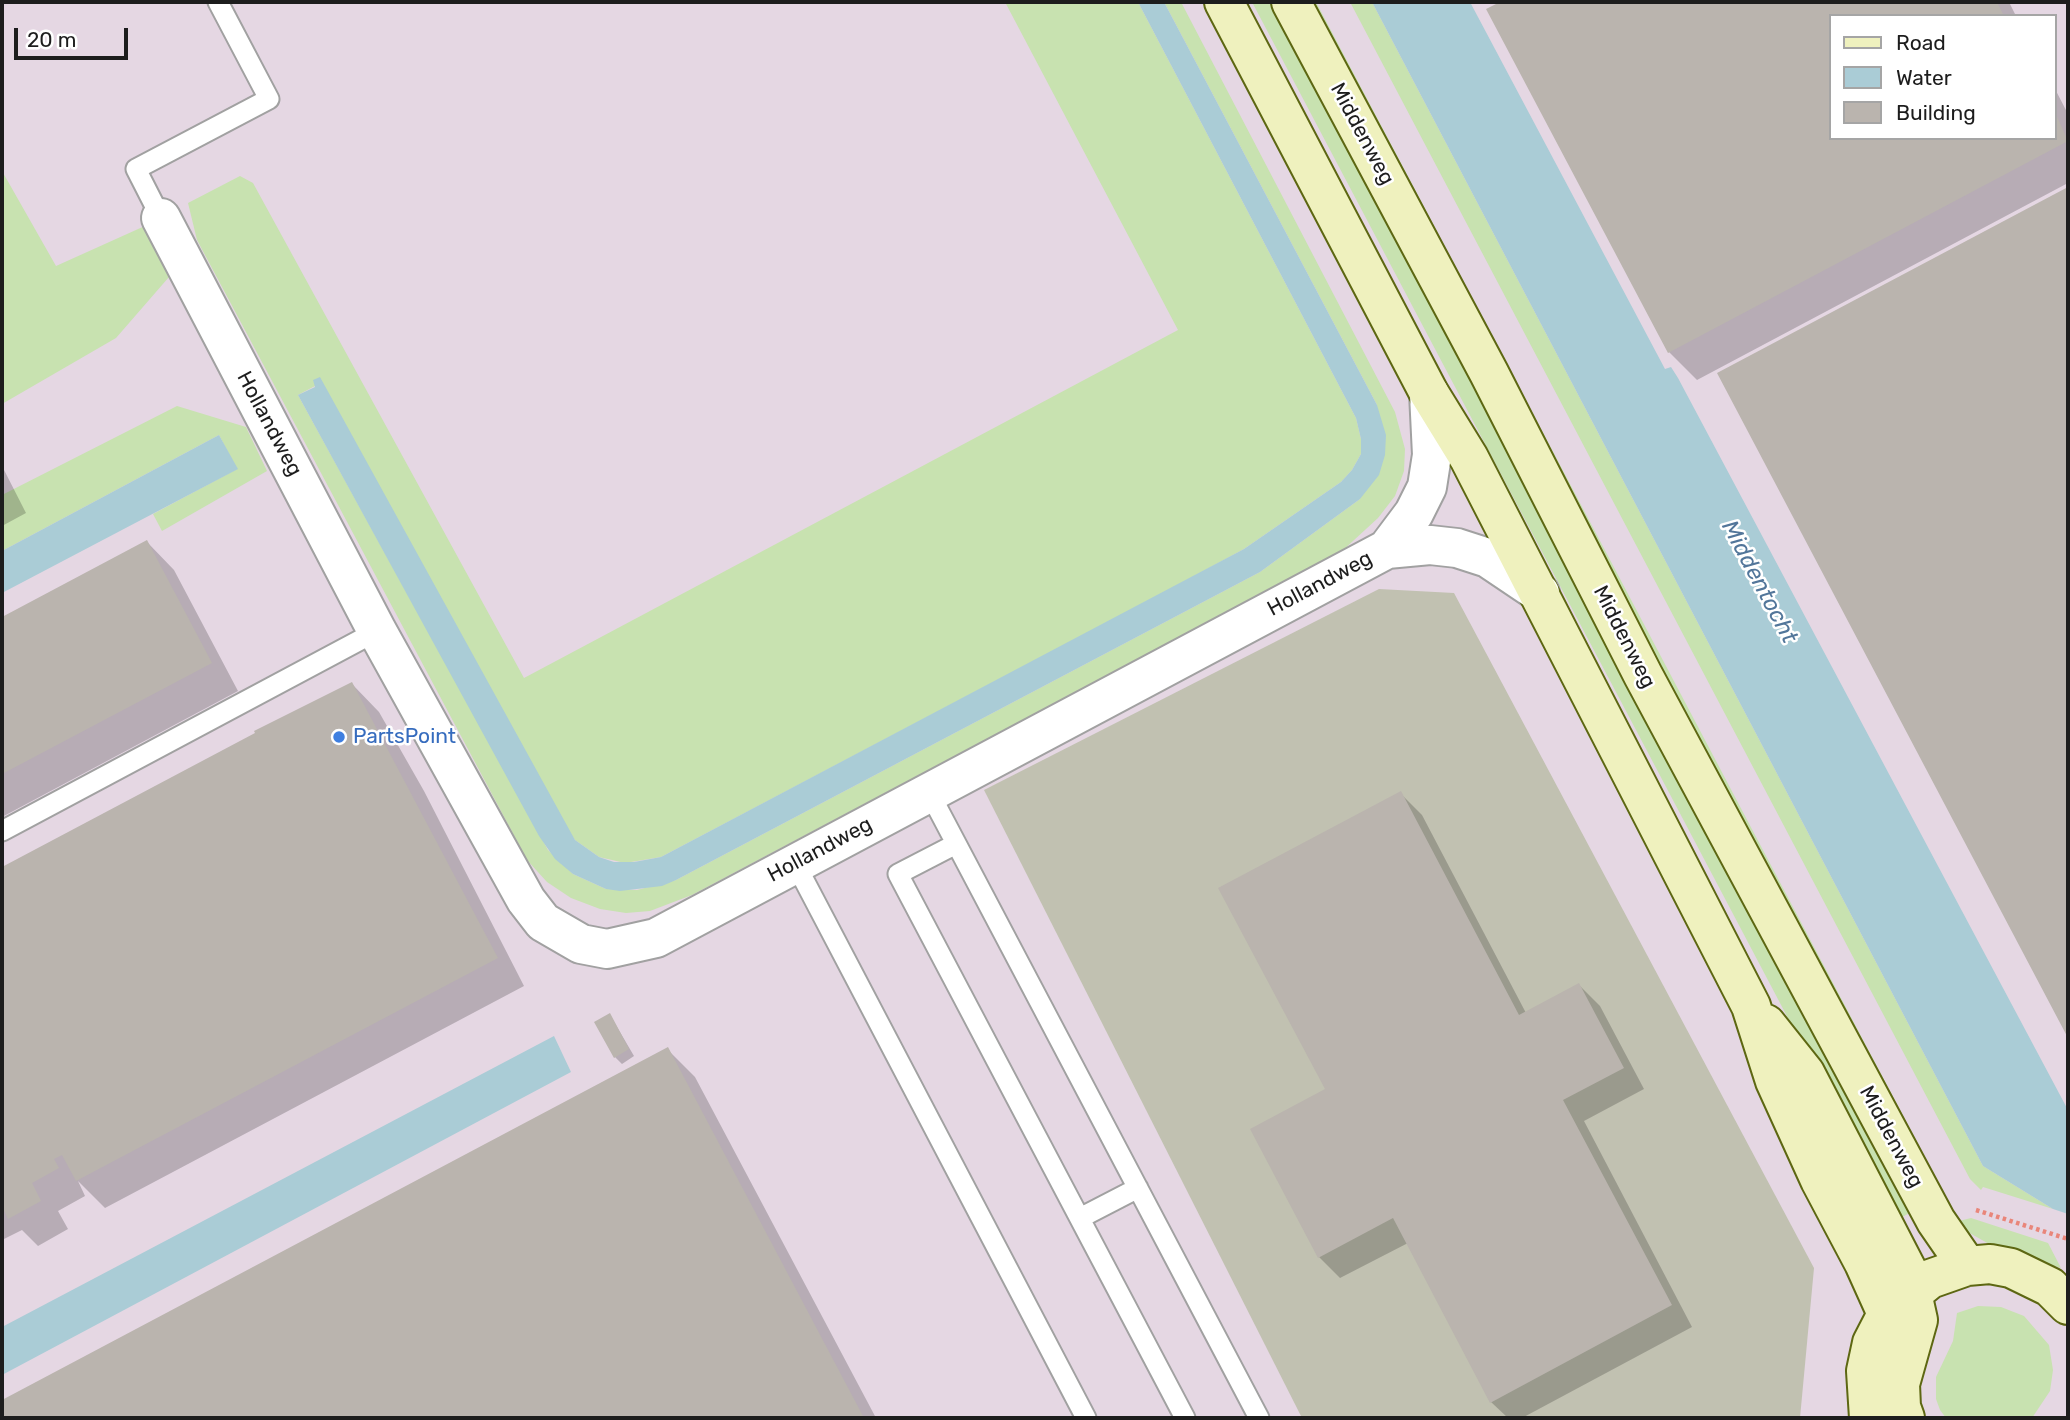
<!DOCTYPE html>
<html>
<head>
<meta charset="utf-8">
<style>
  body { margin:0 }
  #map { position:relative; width:2070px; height:1420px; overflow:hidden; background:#edeae4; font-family:Rubik,sans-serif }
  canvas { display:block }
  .frame { position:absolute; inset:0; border:4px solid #1d1d1d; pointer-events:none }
  .legend { position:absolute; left:1829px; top:14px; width:228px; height:126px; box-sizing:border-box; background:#fff; border:2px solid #a5a5a5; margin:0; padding:9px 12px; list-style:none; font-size:21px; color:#1d1d1d }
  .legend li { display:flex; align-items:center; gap:14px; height:35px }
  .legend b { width:35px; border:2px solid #a5a5a5 }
  .scale { position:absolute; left:14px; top:28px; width:114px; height:32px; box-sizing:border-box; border:4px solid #1d1d1d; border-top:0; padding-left:9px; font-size:21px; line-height:24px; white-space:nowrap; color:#1d1d1d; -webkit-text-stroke:5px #fff; paint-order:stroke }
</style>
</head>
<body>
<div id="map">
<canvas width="2070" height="1420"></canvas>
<div class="frame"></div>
<ul class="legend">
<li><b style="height:9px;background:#eff1be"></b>Road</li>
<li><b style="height:19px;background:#aaccd6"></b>Water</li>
<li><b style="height:19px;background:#bab4ae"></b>Building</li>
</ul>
<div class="scale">20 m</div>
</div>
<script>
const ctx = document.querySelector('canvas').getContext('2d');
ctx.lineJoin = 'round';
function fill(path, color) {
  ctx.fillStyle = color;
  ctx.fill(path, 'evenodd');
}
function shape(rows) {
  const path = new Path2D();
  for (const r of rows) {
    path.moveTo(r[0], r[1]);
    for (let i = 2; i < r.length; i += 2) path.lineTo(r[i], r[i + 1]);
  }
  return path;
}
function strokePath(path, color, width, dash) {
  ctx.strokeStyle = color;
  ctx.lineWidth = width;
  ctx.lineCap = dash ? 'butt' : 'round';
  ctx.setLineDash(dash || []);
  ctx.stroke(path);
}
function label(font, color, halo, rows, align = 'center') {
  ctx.font = font + ' Rubik,sans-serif';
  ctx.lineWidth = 5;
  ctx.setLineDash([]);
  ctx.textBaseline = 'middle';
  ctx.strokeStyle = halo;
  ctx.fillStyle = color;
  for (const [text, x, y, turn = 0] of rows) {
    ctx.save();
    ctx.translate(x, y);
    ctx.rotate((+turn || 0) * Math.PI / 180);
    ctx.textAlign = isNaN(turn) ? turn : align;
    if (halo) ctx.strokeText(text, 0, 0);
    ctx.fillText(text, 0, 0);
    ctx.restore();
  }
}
fill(shape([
  [2,2,2068,2,2068,1418,2,1418],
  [1830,16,2054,16,2054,138,1830,138]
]), '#e5d7e3');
fill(shape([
  [1379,589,1454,593,1814,1268,1800,1418,1302,1418,984,790]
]), '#c1c1b1');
fill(shape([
  [1005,2,1138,2,1356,418,1361,439,1361,454,1352,470,1341,482,1244,549,1157,596,661,857,625,863,599,857,575,840,565,826,315,386,298,395,548,850,573,874,606,889,637,890,676,880,1260,572,1360,499,1377,405,1164,2,1181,2,1395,412,1405,449,1404,471,1395,496,1378,518,1341,552,692,895,650,911,626,913,600,909,571,898,547,882,527,860,197,240,188,203,240,176,253,183,524,678,1178,330],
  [1252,2,1279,2,1915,1210,1895,1221],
  [1301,2,1316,2,1930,1167,1944,1194,1935,1200],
  [1350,2,1372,2,1983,1166,2053,1209,1983,1187,1981,1190,1970,1179],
  [2,171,56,266,147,225,169,277,116,338,2,404],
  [177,406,246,427,267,471,162,531,153,514,237,469,219,435,2,551,2,495],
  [1971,1218,2048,1243,2061,1268,1998,1249,1966,1231,1955,1222],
  [1978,1306,2001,1307,2024,1316,2049,1345,2053,1370,2050,1391,2032,1418,1946,1418,1940,1410,1936,1399,1936,1377,1953,1341,1957,1313]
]), '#c8e2b0');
fill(shape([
  [1138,2,1164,2,1377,405,1386,435,1385,455,1379,475,1360,499,1260,572,676,880,662,886,620,891,606,889,573,874,555,859,539,836,298,395,315,387,313,380,320,377,575,840,599,857,614,862,634,862,661,857,1244,549,1341,482,1352,470,1361,454,1361,439,1356,418],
  [1372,2,1470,2,1665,369,1671,367,1678,378,2068,1110,2068,1214,2053,1209,1983,1166],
  [219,435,238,469,2,593,2,551],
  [554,1036,571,1072,2,1375,2,1327]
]), '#aaccd6');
fill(shape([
  [1504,2,2009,2,2016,16,1830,16,1830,138,2054,138,2054,87,2068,114,2068,183,1697,380,1669,352,1488,10],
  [2068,189,2068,1035,1720,374],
  [2,466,26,513,2,526],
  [147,542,174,570,238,691,2,817,2,619],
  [352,684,379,712,424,791,524,986,105,1208,78,1181,85,1196,58,1211,68,1229,38,1246,22,1230,2,1240,2,869],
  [1401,794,1422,815,1526,1013,1579,985,1600,1006,1644,1089,1584,1121,1692,1327,1522,1418,1508,1418,1491,1402,1408,1243,1340,1278,1319,1257,1327,1090],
  [610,1015,634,1056,622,1064,615,1057],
  [667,1049,695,1077,876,1418,2,1418,2,1402]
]), '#0003');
fill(shape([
  [1500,2,1997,2,2004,16,1830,16,1830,138,2054,138,2054,110,2068,141,1668,353,1486,9],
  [2068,187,2068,1038,1717,373],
  [147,540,212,663,2,774,2,617],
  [352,682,498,958,76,1181,62,1155,54,1159,59,1168,32,1183,41,1201,8,1219,2,1206,2,867,255,733,254,731],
  [1401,791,1519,1015,1579,983,1624,1068,1563,1100,1672,1305,1490,1403,1393,1218,1318,1258,1250,1129,1325,1089,1218,888],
  [610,1013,629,1049,614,1058,594,1022],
  [668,1047,864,1418,2,1418,2,1400]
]), '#bab4ae');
const lane = shape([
  [161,218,136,169,269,99,218,2],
  [929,792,1259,1418],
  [2,831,377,631],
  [956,844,898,874,1185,1418],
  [795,863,1086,1418],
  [1080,1218,1138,1188]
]);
const street = shape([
  [161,218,377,631,526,900,543,922,581,944,607,949,656,938,1387,549,1430,545,1457,548,1488,558,1540,593],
  [1387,549,1414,513,1427,487,1432,455,1429,393]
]);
const secondary = shape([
  [1224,2,1429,393,1469,458,1751,1006,1775,1081,1820,1180,1864,1263,1887,1314],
  [1291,2,1489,373,1643,675,1936,1221,1967,1266],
  [1766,1024,1805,1073,1907,1270,1918,1320,1900,1384,1901,1407,1905,1418],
  [1869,1418,1866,1371,1872,1343,1887,1314,1930,1279,1967,1266,1990,1264,2011,1268,2050,1287,2068,1305]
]);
strokePath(lane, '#a1a1a1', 23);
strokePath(street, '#a1a1a1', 42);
strokePath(secondary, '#5d6712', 42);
strokePath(shape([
  [1976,1210,2068,1239]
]), '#e9867a', 4.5, [3.5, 3.5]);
strokePath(lane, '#fff', 19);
strokePath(street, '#fff', 38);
strokePath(secondary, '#eff1be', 38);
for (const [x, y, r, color] of [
  [339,737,7,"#3f7fe0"]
]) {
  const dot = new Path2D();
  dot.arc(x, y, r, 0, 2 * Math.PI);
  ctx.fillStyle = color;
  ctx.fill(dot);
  strokePath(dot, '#fff', 2.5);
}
label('21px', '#1d1d1d', '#fff', [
  ["Middenweg",1362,134,62],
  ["Hollandweg",269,424,62],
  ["Hollandweg",1320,584,-28],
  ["Middenweg",1624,637,63],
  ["Hollandweg",820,850,-28],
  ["Middenweg",1891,1137,62]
]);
label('21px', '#366cbe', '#fff', [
  ["PartsPoint",353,737]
], 'left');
label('italic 23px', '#52769a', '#fff', [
  ["Middentocht",1759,582,62]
]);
</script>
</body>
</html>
